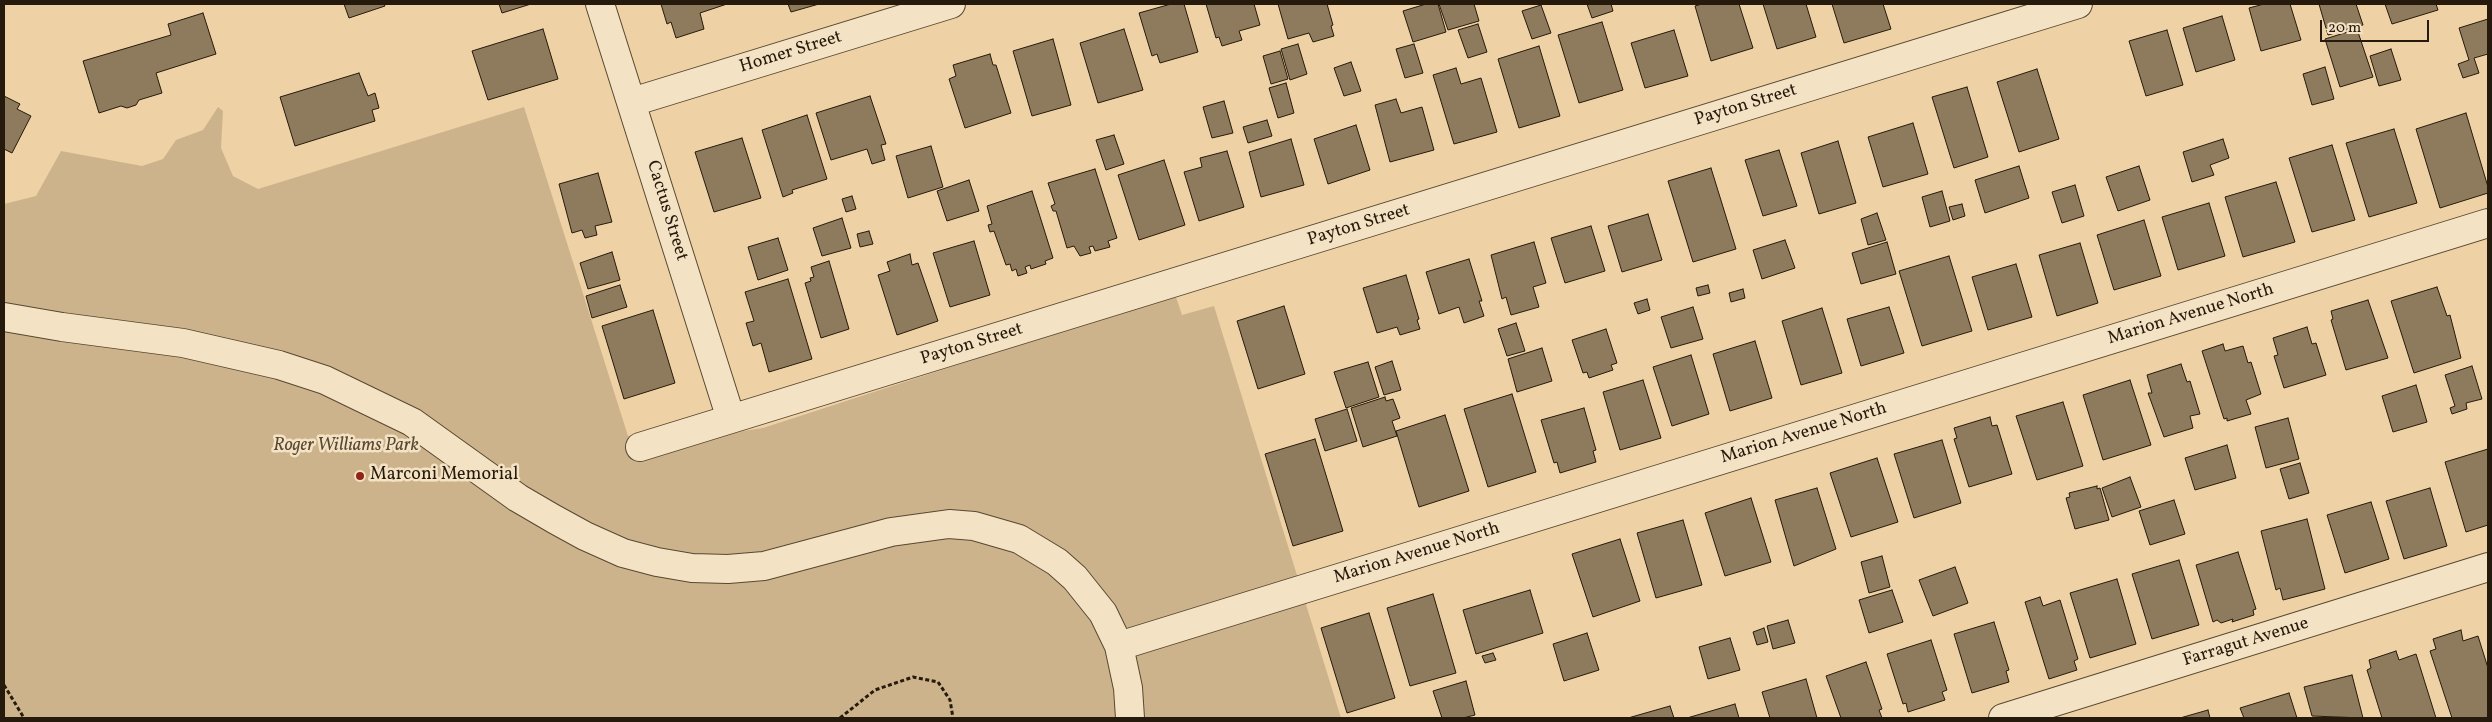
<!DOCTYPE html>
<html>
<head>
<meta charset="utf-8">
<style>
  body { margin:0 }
  #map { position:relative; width:2492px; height:722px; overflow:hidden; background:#eed2a5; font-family:Vollkorn,serif }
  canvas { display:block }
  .frame { position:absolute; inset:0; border:5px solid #261a0c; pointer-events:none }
  .scale { position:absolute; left:2320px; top:20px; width:109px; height:22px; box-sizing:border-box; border:2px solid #261a0c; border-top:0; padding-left:6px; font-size:15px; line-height:18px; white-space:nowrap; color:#261a0c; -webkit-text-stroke:4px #f4e2c4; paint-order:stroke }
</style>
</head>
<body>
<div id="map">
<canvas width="2492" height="722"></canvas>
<div class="frame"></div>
<div class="scale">20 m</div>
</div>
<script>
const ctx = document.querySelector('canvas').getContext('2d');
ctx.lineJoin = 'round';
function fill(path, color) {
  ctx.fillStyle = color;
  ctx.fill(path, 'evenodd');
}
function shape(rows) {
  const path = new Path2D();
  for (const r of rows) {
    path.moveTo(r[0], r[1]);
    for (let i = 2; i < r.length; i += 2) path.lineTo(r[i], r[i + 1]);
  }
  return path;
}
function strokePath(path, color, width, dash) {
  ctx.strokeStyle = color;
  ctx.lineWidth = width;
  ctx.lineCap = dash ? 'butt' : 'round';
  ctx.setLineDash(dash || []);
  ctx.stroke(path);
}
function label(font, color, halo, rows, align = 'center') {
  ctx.font = font + ' Vollkorn,serif';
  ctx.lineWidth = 5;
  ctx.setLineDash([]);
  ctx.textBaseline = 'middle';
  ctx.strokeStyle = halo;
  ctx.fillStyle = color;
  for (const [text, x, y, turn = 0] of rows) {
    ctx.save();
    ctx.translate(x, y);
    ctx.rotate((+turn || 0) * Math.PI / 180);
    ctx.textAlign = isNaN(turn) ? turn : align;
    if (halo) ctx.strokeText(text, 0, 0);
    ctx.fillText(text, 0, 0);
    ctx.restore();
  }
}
fill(shape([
  [218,107,223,111,221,148,233,176,258,189,524,107,628,436,683,449,743,431,763,428,1043,337,1176,297,1182,315,1214,306,1341,718,4,718,4,204,36,196,61,151,142,166,163,159,176,140,203,130]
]), '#ccb38b');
const building = shape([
  [344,4,384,4,385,6,349,18,344,4],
  [499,4,531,4,502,13,499,4],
  [661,4,727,4,700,13,704,29,676,38,671,22,667,24,661,4],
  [788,4,819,4,791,12,788,4],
  [1171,4,1184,4,1198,52,1160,63,1157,54,1152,56,1139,13,1171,4],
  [1206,4,1254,4,1260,25,1239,31,1242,40,1222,46,1219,37,1216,38,1206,4],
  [1278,4,1327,4,1333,25,1331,26,1334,36,1313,42,1309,33,1288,39,1278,4],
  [1426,4,1438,4,1446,32,1413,42,1403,11,1426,4],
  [1439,4,1474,4,1479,21,1448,30,1439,4],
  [1587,4,1611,4,1613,11,1592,18,1587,4],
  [1702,4,1739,4,1753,48,1711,61,1695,6,1702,4],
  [1763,4,1806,4,1816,37,1777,49,1763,4],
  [1832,4,1883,4,1891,29,1844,43,1832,4],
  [2264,4,2290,4,2301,40,2261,51,2249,8,2264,4],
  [2319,4,2356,4,2363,25,2328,35,2319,4],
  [2385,4,2436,4,2438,10,2392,24,2385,4],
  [1541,5,1551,33,1532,39,1522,11,1541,5],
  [203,13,216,54,156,73,162,93,139,100,136,105,127,108,121,106,99,113,83,61,171,35,168,24,203,13],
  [2222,16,2235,60,2196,72,2183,28,2222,16],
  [2488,19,2488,54,2474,58,2479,73,2463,78,2458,64,2469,60,2459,28,2488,19],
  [1602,22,1623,90,1579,103,1558,35,1602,22],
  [1478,24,1487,52,1468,58,1458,30,1478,24],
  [543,29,558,79,488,100,472,51,543,29],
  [1124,29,1143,90,1098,103,1080,43,1124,29],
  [2357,29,2373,77,2340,87,2325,39,2357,29],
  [1674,30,1688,76,1645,88,1631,43,1674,30],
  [2167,30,2183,85,2146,96,2129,41,2167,30],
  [1053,39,1071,105,1032,116,1013,51,1053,39],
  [1298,44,1307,74,1290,80,1281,49,1298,44],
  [1414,44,1423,73,1405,78,1396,49,1414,44],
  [1539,46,1560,116,1519,128,1498,59,1539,46],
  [2391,49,2401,80,2379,86,2370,56,2391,49],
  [1280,51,1288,79,1271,84,1263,56,1280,51],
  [990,54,993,65,996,65,1011,113,965,128,949,79,956,76,953,65,990,54],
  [1351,62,1361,91,1344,96,1334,68,1351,62],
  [2325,67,2334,99,2312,105,2303,74,2325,67],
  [1456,68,1461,84,1481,78,1497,132,1454,144,1433,75,1456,68],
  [2037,69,2059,139,2019,152,1997,82,2037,69],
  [359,73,368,96,375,93,379,108,372,110,375,121,295,146,280,97,359,73],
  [1286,83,1294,113,1278,118,1269,88,1286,83],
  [1967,87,1988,157,1954,168,1932,97,1967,87],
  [4,96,20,104,17,109,31,116,12,153,4,149,4,96],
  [870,96,886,144,881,145,885,160,872,164,867,149,831,160,816,113,870,96],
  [1396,99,1401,113,1422,107,1434,150,1390,162,1375,105,1396,99],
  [1224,101,1233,133,1212,138,1203,107,1224,101],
  [2466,113,2488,187,2488,193,2440,208,2416,129,2466,113],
  [807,115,827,179,792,190,793,193,783,197,762,130,807,115],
  [1267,120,1272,136,1248,143,1243,127,1267,120],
  [1913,123,1928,174,1883,187,1868,137,1913,123],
  [1356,125,1370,170,1328,184,1314,139,1356,125],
  [2394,129,2417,203,2369,217,2346,143,2394,129],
  [1114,135,1124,164,1106,170,1096,140,1114,135],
  [742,138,761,198,714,212,695,152,742,138],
  [1291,139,1304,185,1261,197,1249,152,1291,139],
  [2223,139,2229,158,2210,165,2214,175,2192,182,2183,152,2223,139],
  [1838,141,1856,203,1819,214,1801,153,1838,141],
  [2332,145,2355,220,2312,232,2289,158,2332,145],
  [931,146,943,187,908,198,896,156,931,146],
  [1779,150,1797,206,1763,216,1745,160,1779,150],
  [1227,151,1244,207,1199,221,1184,172,1202,167,1200,158,1227,151],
  [1164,160,1185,225,1139,240,1118,175,1164,160],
  [2019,166,2029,198,1985,213,1975,180,2019,166],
  [2139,166,2150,200,2118,211,2106,177,2139,166],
  [1711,168,1736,249,1693,262,1668,181,1711,168],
  [1095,169,1117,238,1108,241,1110,247,1095,251,1093,246,1089,247,1091,253,1080,256,1074,246,1067,248,1056,211,1053,211,1051,206,1055,204,1048,183,1095,169],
  [598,173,612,222,595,226,597,235,585,238,582,230,572,233,559,184,598,173],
  [969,180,979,211,947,221,937,191,969,180],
  [2276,182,2295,242,2243,257,2225,197,2276,182],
  [2075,185,2084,216,2062,223,2052,192,2075,185],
  [1032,191,1053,258,1045,261,1046,264,1031,269,1030,265,1025,267,1027,273,1018,276,1016,269,1012,271,1010,264,1006,265,994,231,990,232,988,225,992,224,987,206,1032,191],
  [1942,191,1950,221,1930,227,1922,197,1942,191],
  [852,196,856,209,846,212,842,199,852,196],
  [2209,203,2225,256,2178,270,2162,217,2209,203],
  [1962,204,1965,216,1953,220,1949,207,1962,204],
  [1877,213,1886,240,1868,245,1861,219,1877,213],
  [1648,214,1662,260,1622,272,1608,226,1648,214],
  [842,218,851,248,822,256,813,228,842,218],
  [2144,220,2161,276,2114,290,2097,235,2144,220],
  [1591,226,1605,271,1565,283,1551,238,1591,226],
  [869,231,873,244,860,247,857,234,869,231],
  [778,238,788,270,758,280,748,247,778,238],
  [1785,240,1795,268,1762,279,1753,250,1785,240],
  [974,241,990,295,950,307,933,253,974,241],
  [1534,242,1546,283,1533,287,1539,307,1511,315,1506,297,1502,299,1491,255,1534,242],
  [1887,242,1896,274,1861,284,1852,253,1887,242],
  [2080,243,2098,303,2057,316,2039,255,2080,243],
  [612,252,620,280,588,289,580,263,612,252],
  [910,254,912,265,918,263,938,321,897,335,878,275,890,271,887,262,910,254],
  [1949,256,1972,331,1922,346,1899,271,1949,256],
  [1469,259,1482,301,1479,301,1484,316,1464,323,1459,307,1439,314,1426,272,1469,259],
  [829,261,849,329,821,338,805,283,811,281,810,278,814,277,811,267,829,261],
  [2016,264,2032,317,1988,330,1972,277,2016,264],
  [1406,275,1419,319,1417,320,1420,329,1400,335,1397,327,1377,333,1363,288,1406,275],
  [788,279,812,359,769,372,761,343,753,346,746,323,754,321,745,292,788,279],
  [620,285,627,307,592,318,586,296,620,285],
  [1708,285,1710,293,1698,296,1696,288,1708,285],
  [2437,287,2447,316,2450,315,2461,358,2414,373,2391,301,2437,287],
  [1743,289,1745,298,1731,302,1729,293,1743,289],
  [1647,299,1650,310,1638,314,1634,303,1647,299],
  [2368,300,2388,358,2346,370,2331,320,2333,319,2331,311,2368,300],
  [1284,306,1305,374,1258,389,1237,321,1284,306],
  [1693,307,1703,339,1671,348,1661,317,1693,307],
  [1889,307,1904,353,1861,366,1847,319,1889,307],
  [1822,308,1842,373,1801,385,1782,321,1822,308],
  [653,310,675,383,624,399,602,326,653,310],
  [1516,323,1525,351,1507,356,1498,329,1516,323],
  [2307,327,2312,344,2316,343,2326,375,2284,388,2274,356,2278,355,2273,338,2307,327],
  [1606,329,1617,363,1611,365,1613,370,1589,378,1587,372,1583,373,1572,340,1606,329],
  [1755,341,1772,398,1730,411,1713,354,1755,341],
  [2223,344,2225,351,2243,346,2248,363,2251,362,2261,394,2246,400,2251,414,2227,421,2227,418,2224,419,2202,351,2223,344],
  [1542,348,1552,381,1517,392,1508,359,1542,348],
  [1691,355,1709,414,1672,426,1653,367,1691,355],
  [1392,361,1401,390,1384,395,1375,367,1392,361],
  [1368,362,1379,397,1346,408,1334,372,1368,362],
  [2181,364,2187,382,2190,381,2200,414,2190,416,2193,428,2164,437,2148,393,2152,393,2147,375,2181,364],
  [2472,366,2482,399,2466,403,2467,409,2452,414,2450,408,2455,406,2445,375,2472,366],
  [1643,380,1661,438,1620,450,1603,392,1643,380],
  [2130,380,2151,445,2103,460,2083,395,2130,380],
  [2416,385,2427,422,2393,432,2382,396,2416,385],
  [1512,394,1536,472,1488,487,1464,409,1512,394],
  [1385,397,1386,401,1393,399,1400,418,1392,421,1397,436,1363,447,1351,408,1385,397],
  [2063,402,2083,466,2037,480,2016,416,2063,402],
  [1584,408,1596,450,1593,451,1596,462,1560,473,1557,462,1554,463,1541,420,1584,408],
  [1347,409,1357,441,1325,451,1315,419,1347,409],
  [1445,415,1469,491,1419,507,1396,431,1445,415],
  [1990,417,1992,426,1997,425,2012,474,1969,487,1954,439,1957,438,1954,428,1990,417],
  [2288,418,2299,459,2266,468,2255,427,2288,418],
  [1315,439,1343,531,1293,546,1265,454,1315,439],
  [1942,440,1961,503,1914,518,1894,454,1942,440],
  [2227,445,2236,478,2195,490,2185,458,2227,445],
  [2488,449,2488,525,2466,532,2445,462,2488,449],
  [1877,458,1898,522,1851,537,1830,473,1877,458],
  [2300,463,2309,493,2289,499,2280,469,2300,463],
  [2130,477,2141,507,2112,517,2102,488,2130,477],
  [2097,486,2097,489,2100,488,2109,520,2075,529,2066,498,2070,497,2069,493,2097,486],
  [1817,488,1836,549,1794,566,1775,500,1817,488],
  [2430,488,2447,546,2404,559,2386,501,2430,488],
  [1751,498,1771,562,1725,576,1705,513,1751,498],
  [2174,500,2185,534,2150,545,2139,511,2174,500],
  [2371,502,2389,559,2345,573,2327,515,2371,502],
  [2307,519,2325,589,2283,600,2280,588,2276,590,2261,531,2307,519],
  [1683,520,1702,585,1656,598,1637,533,1683,520],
  [1620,539,1640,601,1593,617,1572,554,1620,539],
  [2238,552,2256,609,2253,610,2254,615,2232,622,2233,619,2221,623,2217,620,2213,622,2196,565,2238,552],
  [1882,556,1890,587,1869,593,1861,562,1882,556],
  [2179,560,2199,625,2152,639,2132,574,2179,560],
  [1955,567,1968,603,1933,616,1919,580,1955,567],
  [2117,579,2136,644,2090,658,2070,593,2117,579],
  [1530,590,1543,633,1476,654,1463,610,1530,590],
  [1892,590,1903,622,1869,633,1859,600,1892,590],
  [1433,594,1456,673,1410,686,1387,608,1433,594],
  [2040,597,2043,606,2060,600,2078,659,2074,661,2077,670,2049,679,2025,602,2040,597],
  [1369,613,1395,698,1347,713,1321,628,1369,613],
  [1788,620,1795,643,1773,649,1767,626,1788,620],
  [1994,622,2009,670,2006,671,2009,682,1972,693,1954,634,1994,622],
  [1764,628,1768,642,1757,645,1753,632,1764,628],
  [2461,630,2463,641,2478,636,2488,668,2488,718,2452,718,2430,651,2436,649,2433,639,2461,630],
  [1587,633,1599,670,1564,681,1553,644,1587,633],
  [1730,638,1740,670,1708,679,1699,647,1730,638],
  [1931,640,1947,690,1942,692,1945,700,1908,712,1906,703,1903,704,1887,654,1931,640],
  [2396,651,2399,660,2416,654,2436,718,2382,718,2367,670,2371,668,2369,660,2396,651],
  [1493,653,1496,660,1485,663,1482,656,1493,653],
  [1866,662,1882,709,1879,710,1882,718,1841,718,1826,676,1866,662],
  [2352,675,2363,718,2312,716,2304,687,2352,675],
  [1806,679,1817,718,1770,718,1762,692,1806,679],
  [1466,681,1475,715,1463,718,1442,718,1433,691,1466,681],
  [2289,693,2297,718,2244,718,2240,708,2289,693],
  [1735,704,1739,718,1687,718,1735,704],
  [1670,706,1674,718,1628,718,1670,706],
  [2208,710,2210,718,2180,718,2208,710]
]);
fill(building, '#8e7a5c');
strokePath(building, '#261a0c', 1);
const minor = shape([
  [600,4,731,419],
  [632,102,951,4],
  [4,317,62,327,183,343,279,365,325,380,412,422,518,498,554,519,585,536,623,553,657,562,692,568,728,569,764,566,891,532,949,524,974,526,1019,539,1057,562,1075,578,1103,613,1119,646,1128,688,1130,718],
  [640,447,2078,4],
  [1119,646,2488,223],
  [2003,718,2488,567]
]);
strokePath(minor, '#584832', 30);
strokePath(shape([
  [4,685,24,718],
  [840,718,875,690,913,677,938,682,950,700,953,718]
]), '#261a0c', 3, [4, 2.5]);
strokePath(minor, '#f4e2c4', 28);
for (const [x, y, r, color] of [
  [360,476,5,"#8f2418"]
]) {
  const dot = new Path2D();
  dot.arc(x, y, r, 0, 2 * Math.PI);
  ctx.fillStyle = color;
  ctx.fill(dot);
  strokePath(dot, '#f4e2c4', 2);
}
label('18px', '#261a0c', '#f4e2c4', [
  ["Homer Street",791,53,-17],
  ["Payton Street",1746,106,-17],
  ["Cactus Street",666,211,73],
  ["Payton Street",1359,226,-17],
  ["Marion Avenue North",2191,315,-17],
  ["Payton Street",972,345,-17],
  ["Marion Avenue North",1804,434,-17],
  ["Marion Avenue North",1417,554,-17],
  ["Farragut Avenue",2246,643,-17]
]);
label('italic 18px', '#584832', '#f4e2c4', [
  ["Roger Williams Park",346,447]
]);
label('18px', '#261a0c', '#f4e2c4', [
  ["Marconi Memorial",370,476]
], 'left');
</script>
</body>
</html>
